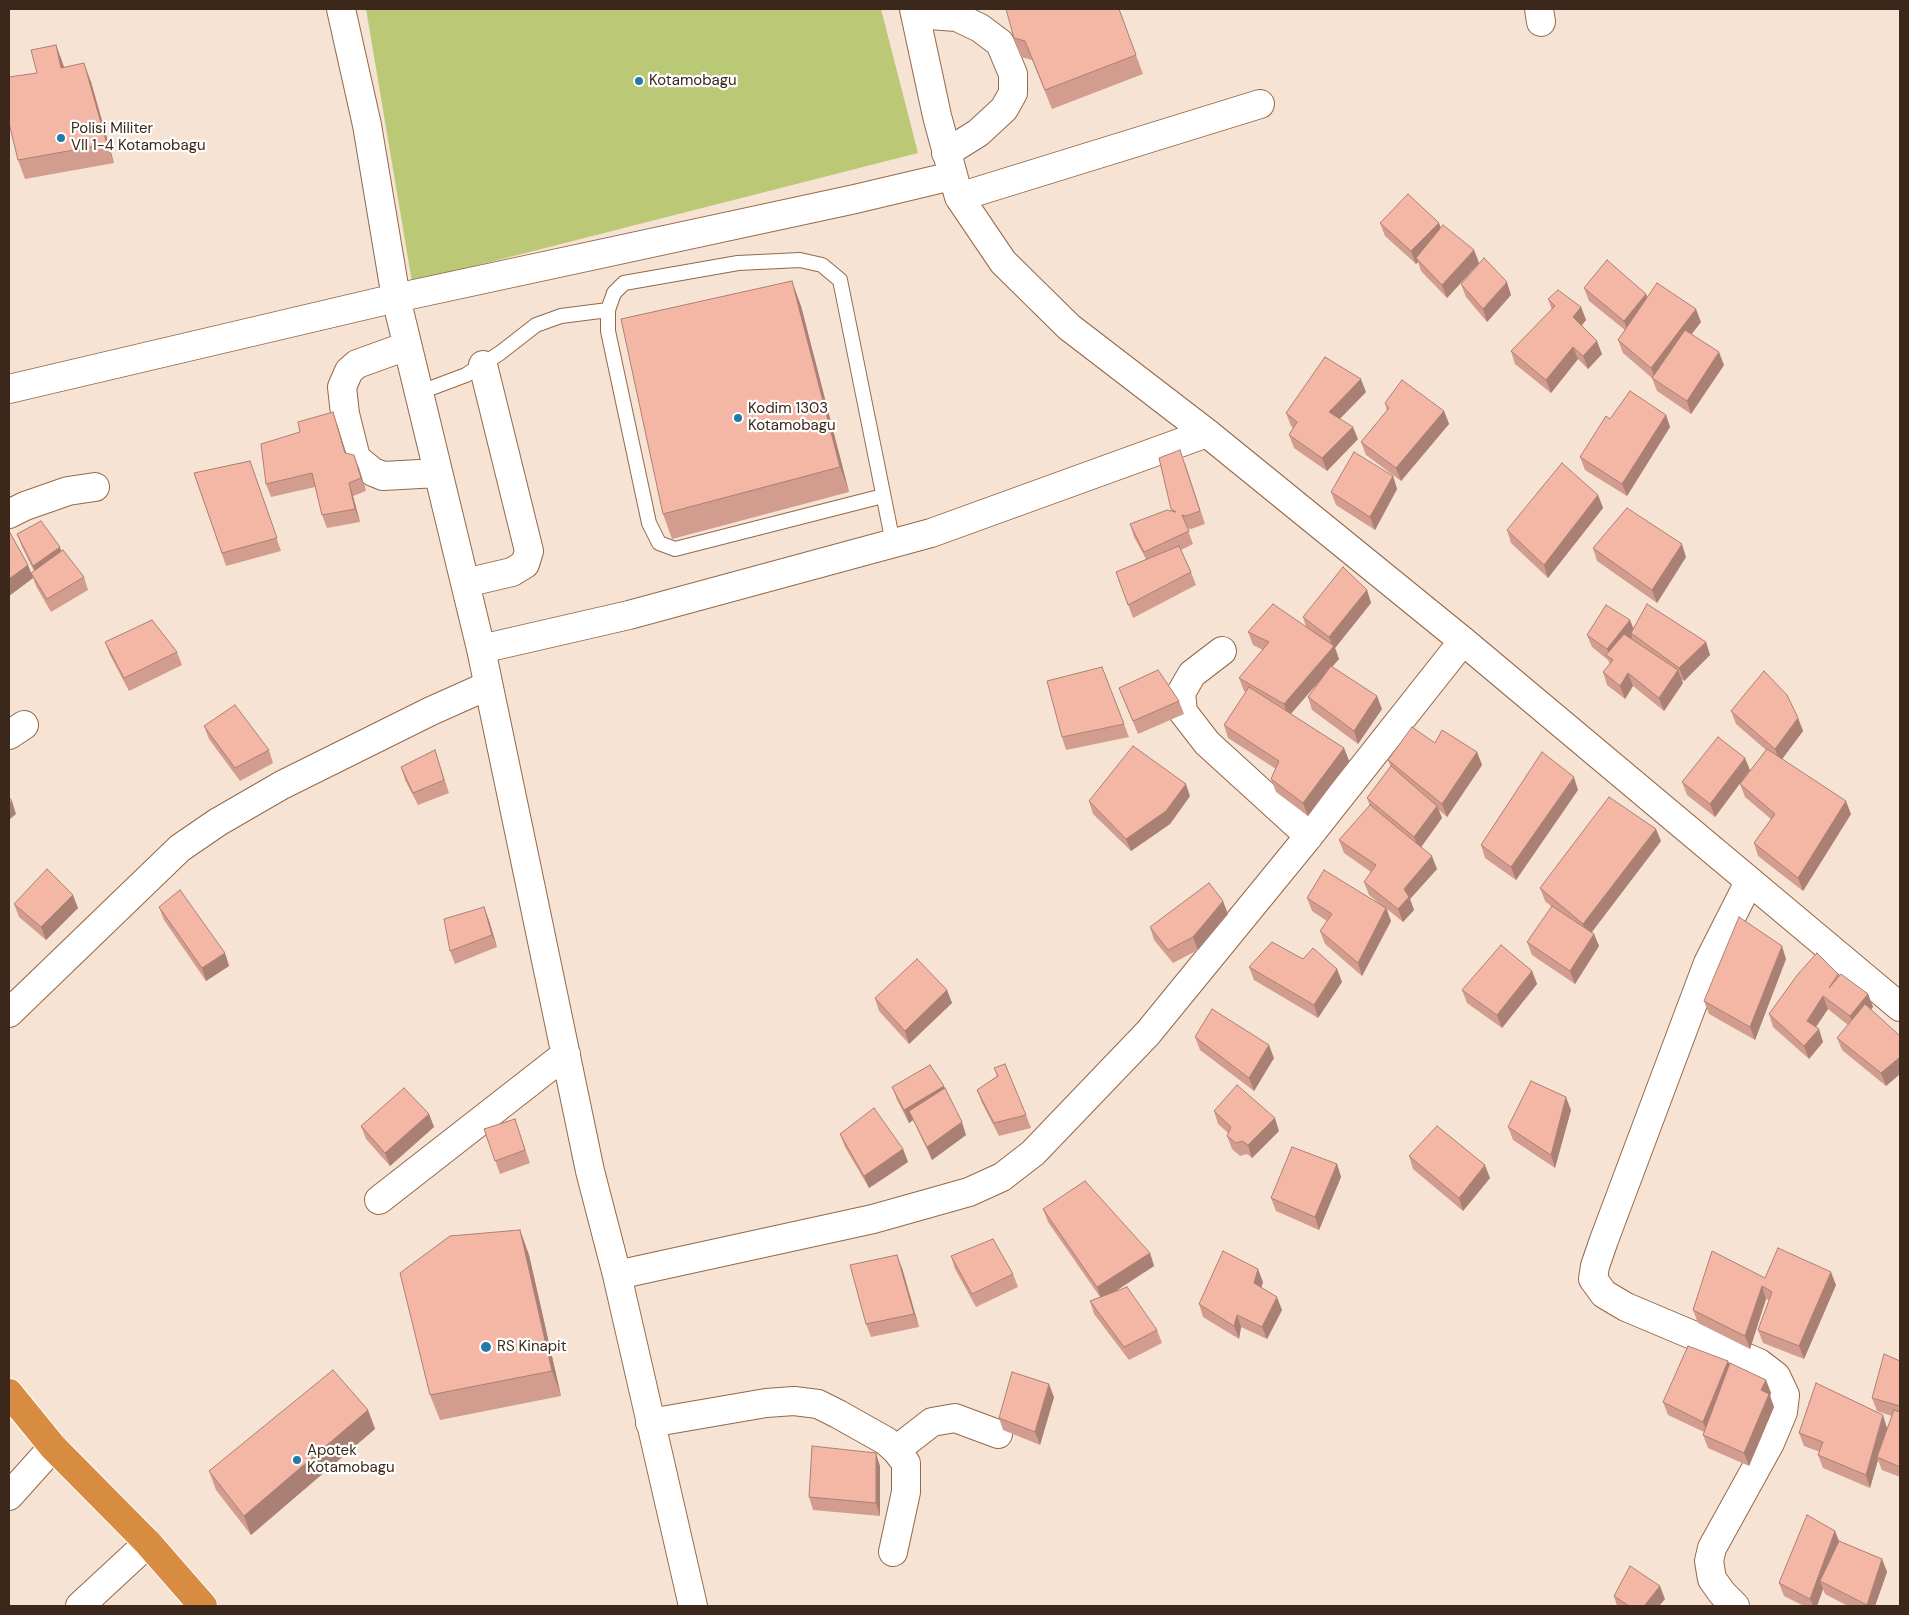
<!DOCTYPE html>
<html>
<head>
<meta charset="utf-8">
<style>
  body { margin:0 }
  #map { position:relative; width:1909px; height:1615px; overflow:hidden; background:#f7e3d4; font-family:"DM Sans",sans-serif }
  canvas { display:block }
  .frame { position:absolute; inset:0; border:10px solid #3b281a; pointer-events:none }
</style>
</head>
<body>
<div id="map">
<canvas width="1909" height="1615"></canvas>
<div class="frame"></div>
</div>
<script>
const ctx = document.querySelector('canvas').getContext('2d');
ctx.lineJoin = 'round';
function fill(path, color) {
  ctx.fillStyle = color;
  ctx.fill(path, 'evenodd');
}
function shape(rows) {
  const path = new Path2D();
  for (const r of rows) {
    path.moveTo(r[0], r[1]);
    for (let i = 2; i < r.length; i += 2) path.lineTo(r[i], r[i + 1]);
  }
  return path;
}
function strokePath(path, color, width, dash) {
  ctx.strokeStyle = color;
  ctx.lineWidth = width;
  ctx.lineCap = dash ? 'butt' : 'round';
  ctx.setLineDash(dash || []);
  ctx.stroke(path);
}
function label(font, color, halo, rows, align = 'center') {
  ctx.font = font + ' "DM Sans",sans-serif';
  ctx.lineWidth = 4.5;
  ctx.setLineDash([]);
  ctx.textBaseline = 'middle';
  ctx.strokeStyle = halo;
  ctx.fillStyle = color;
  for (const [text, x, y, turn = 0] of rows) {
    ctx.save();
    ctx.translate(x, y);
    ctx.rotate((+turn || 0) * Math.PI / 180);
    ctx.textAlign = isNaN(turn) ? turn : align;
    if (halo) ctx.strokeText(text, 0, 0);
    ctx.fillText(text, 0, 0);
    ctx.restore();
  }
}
fill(shape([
  [366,9,881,9,918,153,412,282]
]), '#bbc977');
const service = shape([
  [418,393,466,375,500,353,536,325,561,316,608,310],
  [883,496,675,549,659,543,649,523,608,331,608,310,614,293,624,283,738,263,800,260,822,265,840,280,893,543]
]);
const minor = shape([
  [341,9,367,125,396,298,481,649,590,1171,617,1275,693,1606],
  [914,9,937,116,959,197,1003,262,1069,327,1207,433,1463,641,1900,1007],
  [1539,9,1541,22],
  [915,14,957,17,980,28,1000,43,1013,74,1013,93,1004,109,978,133,946,153],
  [959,197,1260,104],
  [407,346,357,364,349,371,342,387,345,414,356,458,373,472,383,476,438,473],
  [9,389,396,298,855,199,952,176],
  [9,514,25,506,68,491,95,487],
  [465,583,512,572,525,564,529,551,483,365],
  [481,649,629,615,931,533,1207,433],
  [1222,651,1192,674,1181,693,1183,712,1207,743,1309,836],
  [9,735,24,725],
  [9,1013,180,848,218,822,282,785,431,711,487,686],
  [379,1200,566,1054],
  [617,1275,873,1219,969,1192,1002,1177,1033,1153,1148,1033,1304,842,1463,641],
  [650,1423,766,1403,794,1401,818,1404,838,1414,886,1441,896,1450,906,1463,906,1492,893,1552],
  [896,1450,932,1422,955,1418,998,1434],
  [9,1496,53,1447],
  [80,1606,148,1543],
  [1735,1606,1722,1593,1712,1579,1709,1561,1712,1548,1770,1443,1783,1412,1785,1395,1776,1376,1759,1363,1626,1307,1604,1294,1593,1279,1595,1266,1604,1240,1708,963,1749,882]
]);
const trunk = shape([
  [9,1393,53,1447,148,1543,203,1606]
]);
strokePath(service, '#956847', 16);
strokePath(minor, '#956847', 30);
strokePath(trunk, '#fff', 30);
strokePath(service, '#fff', 14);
strokePath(minor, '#fff', 28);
strokePath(trunk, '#d78c42', 28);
fill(shape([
  [1119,9,1143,74,1052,109,1032,60,1021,57,1014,38],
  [56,45,64,67,91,82,114,163,25,179,18,160,37,73],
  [1380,223,1441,228,1474,250,1479,263,1447,298,1421,271,1418,262,1416,264,1385,236],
  [1461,284,1511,295,1487,322,1466,297],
  [1584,288,1646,294,1647,297,1701,322,1691,334,1724,365,1691,414,1657,391,1652,378,1623,353,1618,340,1625,330,1589,301],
  [1548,299,1581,307,1586,320,1582,325,1602,354,1588,369,1578,359,1551,393,1515,364,1511,351,1552,310],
  [801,306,849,492,672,539,663,514],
  [1366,392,1340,418,1358,439,1327,471,1294,448,1289,435,1293,428,1291,426,1286,413],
  [1385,403,1444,411,1449,424,1401,481,1366,455,1361,442,1387,411],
  [1666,415,1670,427,1627,496,1585,470,1580,457,1610,419],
  [337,424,346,453,359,468,366,491,353,496,360,522,327,528,322,515,315,487,271,497,266,484],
  [1159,458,1185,463,1205,524,1191,529,1187,528,1193,544,1181,550,1191,572,1196,585,1133,618,1116,572,1146,559,1134,537,1130,524,1172,511],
  [250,461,281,551,226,566,194,473],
  [1393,476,1397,489,1375,530,1336,505,1331,492],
  [1598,495,1603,508,1548,578,1511,543,1507,530],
  [9,531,28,565,31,573,34,571,22,547,17,534,61,552,84,577,88,590,51,612,36,586,33,578,9,596],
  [1593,548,1686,557,1657,603,1597,561],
  [1367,590,1371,603,1335,648,1339,659,1332,667,1382,709,1358,744,1312,710,1308,697,1324,675,1291,714,1344,748,1349,761,1308,816,1276,792,1271,779,1276,769,1228,738,1224,725,1246,692,1244,691,1239,678,1263,650,1253,645,1248,632,1306,627,1303,617],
  [1630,620,1633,628,1706,642,1710,655,1684,681,1681,679,1683,683,1664,711,1633,686,1625,699,1607,685,1603,672,1610,664,1608,660,1592,647,1587,635],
  [105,642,177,652,182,665,129,691,110,655],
  [1119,688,1179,701,1184,714,1138,734],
  [1731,711,1798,718,1803,731,1782,759,1851,814,1803,891,1758,856,1754,843,1771,819,1745,797,1740,784,1766,750,1736,724],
  [1124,724,1129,737,1066,750,1062,737],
  [204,726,269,750,273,763,240,781,209,739],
  [1435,743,1477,752,1482,765,1447,817,1439,810,1442,818,1421,847,1437,869,1410,899,1414,910,1403,922,1387,909,1391,921,1362,976,1325,944,1320,931,1327,921,1312,911,1307,898,1381,905,1369,895,1364,882,1371,872,1344,853,1339,840,1370,806,1367,798,1391,767,1388,760],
  [435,750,449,793,418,805,405,780,401,767],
  [1750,770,1715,817,1687,795,1682,782],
  [1578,790,1516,880,1485,858,1481,845],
  [1190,796,1170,824,1131,851,1093,814,1089,801],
  [1661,841,1592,932,1594,934,1599,946,1575,984,1532,955,1527,942,1552,907,1545,901,1540,888],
  [14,904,78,908,46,940,19,917],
  [159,907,225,953,229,966,206,981,164,920],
  [484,907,497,947,455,964,450,951],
  [1228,914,1198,950,1173,963,1154,940,1150,927],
  [1303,959,1337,969,1342,982,1318,1018,1254,980,1249,967],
  [1786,959,1755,1040,1709,1014,1704,1001],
  [1532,971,1537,984,1502,1028,1467,1003,1462,990],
  [1838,974,1839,976,1868,994,1873,1007,1871,1010,1900,1036,1900,1074,1886,1086,1842,1050,1837,1038,1848,1025,1828,1009,1816,1027,1823,1042,1809,1059,1773,1027,1769,1014],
  [947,990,952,1003,909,1044,879,1011,875,998],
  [1195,1037,1274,1058,1254,1091,1200,1050],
  [994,1068,1026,1115,1031,1128,999,1136,982,1103,977,1090,997,1076],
  [892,1087,945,1089,966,1135,932,1160,913,1120,909,1123,897,1100],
  [1571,1110,1555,1168,1513,1140,1508,1127],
  [1214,1111,1279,1131,1252,1158,1247,1154,1240,1156,1232,1149,1227,1136,1228,1133,1218,1124],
  [429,1114,434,1127,390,1166,366,1139,361,1126],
  [515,1119,530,1163,500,1174,484,1129],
  [840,1134,903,1149,908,1162,869,1188,845,1147],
  [1409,1156,1490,1178,1463,1211,1413,1169],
  [1337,1164,1341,1177,1319,1230,1276,1211,1271,1198],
  [1043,1209,1150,1253,1154,1266,1117,1290,1157,1330,1162,1343,1129,1360,1094,1314,1090,1301,1100,1297,1048,1222],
  [520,1230,529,1255,561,1396,440,1420,430,1395],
  [951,1256,1013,1274,1018,1287,976,1307,955,1269],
  [902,1268,919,1327,871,1337,866,1324],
  [1765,1278,1836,1285,1804,1359,1763,1343,1758,1330,1769,1300,1766,1299,1750,1349,1698,1323,1693,1310],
  [1263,1282,1261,1287,1282,1310,1267,1339,1241,1327,1239,1339,1203,1317,1199,1304],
  [1728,1361,1730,1365,1766,1380,1771,1393,1770,1396,1774,1407,1749,1466,1708,1448,1703,1435,1704,1432,1668,1415,1663,1402],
  [1900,1361,1900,1477,1882,1470,1878,1460,1870,1488,1823,1468,1818,1455,1820,1452,1804,1446,1799,1433,1887,1428,1892,1416,1877,1411,1872,1398],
  [1054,1397,1040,1445,1003,1430,999,1418],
  [368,1410,375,1429,251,1535,216,1490,209,1471],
  [880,1466,880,1516,813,1510,809,1497],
  [1835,1531,1839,1541,1882,1559,1887,1572,1875,1606,1848,1606,1825,1594,1823,1589,1817,1606,1804,1606,1784,1596,1779,1583],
  [1614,1596,1665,1599,1659,1606,1617,1606]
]), '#d29d8e');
fill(shape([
  [56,45,63,64,68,87,61,68],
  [84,63,91,82,114,163,107,144],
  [1439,223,1444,236,1416,258,1418,262,1416,264,1411,251],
  [1474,250,1479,263,1447,298,1442,285],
  [792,281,801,306,849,492,840,467],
  [1507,282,1511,295,1487,322,1483,309],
  [1646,294,1651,307,1629,334,1624,321],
  [1581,307,1586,320,1578,330,1573,317],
  [1696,309,1701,322,1656,381,1651,368],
  [1597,341,1602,354,1588,369,1583,356],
  [1573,347,1578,359,1551,393,1546,380],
  [1719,352,1724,365,1691,414,1687,401],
  [1361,379,1366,392,1334,425,1329,412],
  [1444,411,1449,424,1401,481,1396,468],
  [333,412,337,424,350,465,345,453],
  [1666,415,1670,427,1627,496,1622,484],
  [1353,427,1358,439,1327,471,1322,458],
  [354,455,359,468,366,491,361,478],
  [1393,476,1397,489,1375,530,1370,517],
  [349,483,353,496,360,522,355,509],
  [1598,495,1603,508,1548,578,1544,565],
  [1682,544,1686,557,1657,603,1652,590],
  [60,547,64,560,38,579,33,566],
  [28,565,33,578,9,596,9,579],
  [1367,590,1371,603,1335,648,1339,659,1288,717,1284,704,1333,647,1329,637],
  [1630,620,1635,633,1631,633,1632,637,1613,661,1610,658,1607,649],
  [1706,642,1710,655,1684,681,1679,668],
  [1678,670,1683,683,1664,711,1659,698],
  [1628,673,1633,686,1625,699,1620,686],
  [1377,696,1382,709,1358,744,1354,731],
  [1798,718,1803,731,1780,762,1775,749],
  [1344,748,1349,761,1308,816,1303,803],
  [1477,752,1482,765,1447,817,1442,804],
  [1745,758,1750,770,1715,817,1710,804],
  [1574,777,1578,790,1516,880,1511,867],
  [1186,784,1190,796,1170,824,1131,851,1126,839],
  [12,801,16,814,9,820,9,803],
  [1846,801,1851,814,1803,891,1798,878],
  [1437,806,1442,818,1419,850,1414,837],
  [1656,829,1661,841,1588,937,1583,924],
  [1432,856,1437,869,1410,899,1414,910,1403,922,1398,909,1404,889],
  [73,895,78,908,46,940,41,927],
  [1223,901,1228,914,1198,950,1193,937],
  [484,907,489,920,497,947,492,935],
  [1386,908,1391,921,1362,976,1358,963],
  [1594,934,1599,946,1575,984,1570,971],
  [1782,946,1786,959,1755,1040,1750,1027],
  [225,953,229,966,206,981,202,968],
  [1337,969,1342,982,1318,1018,1314,1005],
  [1532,971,1537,984,1502,1028,1497,1015],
  [947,990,952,1003,909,1044,905,1031],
  [1868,994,1873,1007,1855,1029,1850,1016],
  [1823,996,1828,1009,1811,1034,1807,1021],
  [1819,1029,1823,1042,1809,1059,1804,1046],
  [1269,1045,1274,1058,1254,1091,1249,1078],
  [1900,1057,1900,1074,1886,1086,1881,1073],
  [944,1086,948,1098,909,1111,913,1120,909,1123,904,1110],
  [1566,1097,1571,1110,1555,1168,1551,1155],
  [429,1114,434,1127,390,1166,385,1153],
  [1275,1118,1279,1131,1252,1158,1248,1145],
  [962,1122,966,1135,932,1160,927,1147],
  [903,1149,908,1162,869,1188,864,1176],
  [1337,1164,1341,1177,1319,1230,1315,1217],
  [1485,1165,1490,1178,1463,1211,1459,1198],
  [520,1230,529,1255,561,1396,552,1371],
  [1150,1253,1154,1266,1102,1300,1097,1287],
  [897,1255,902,1268,919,1327,914,1314],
  [1258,1269,1263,1282,1259,1296,1254,1283],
  [1831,1272,1836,1285,1804,1359,1799,1346],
  [1762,1286,1766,1299,1750,1349,1745,1336],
  [1277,1297,1282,1310,1267,1339,1262,1327],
  [1237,1315,1241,1327,1239,1339,1234,1326],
  [1728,1361,1733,1374,1708,1434,1703,1422],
  [1766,1380,1771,1393,1770,1396,1774,1407,1749,1466,1744,1453,1761,1390],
  [1049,1384,1054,1397,1040,1445,1035,1432],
  [368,1410,375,1429,251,1535,244,1516],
  [1883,1415,1887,1428,1877,1457,1878,1460,1870,1488,1866,1475],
  [876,1453,880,1466,880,1516,876,1503],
  [1835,1531,1840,1544,1820,1581,1823,1589,1817,1606,1813,1606,1810,1599],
  [1882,1559,1887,1572,1875,1606,1867,1606],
  [1660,1586,1665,1599,1659,1606,1644,1606]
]), '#ab8074');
const building = shape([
  [1006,9,1119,9,1136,55,1045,90,1025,41,1014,38,1006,9],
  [56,45,61,68,84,63,107,144,18,160,9,123,9,77,37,73,31,50,56,45],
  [1408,194,1439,223,1411,251,1380,223,1408,194],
  [1443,225,1474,250,1442,285,1416,258,1443,225],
  [1484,258,1507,282,1483,309,1461,284,1484,258],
  [1607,260,1646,294,1624,321,1584,288,1607,260],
  [792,281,840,467,663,514,621,319,792,281],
  [1657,283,1696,309,1651,368,1618,340,1657,283],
  [1558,290,1581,307,1573,317,1597,341,1583,356,1573,347,1546,380,1511,351,1555,306,1548,299,1558,290],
  [1685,330,1719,352,1687,401,1652,378,1685,330],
  [1325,357,1361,379,1329,412,1353,427,1322,458,1289,435,1297,422,1286,413,1325,357],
  [1402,380,1444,411,1396,468,1361,442,1389,408,1385,403,1402,380],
  [1630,391,1666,415,1622,484,1580,457,1606,416,1610,419,1630,391],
  [333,412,345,453,354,455,361,478,349,483,355,509,322,515,312,473,266,484,261,444,300,432,298,422,333,412],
  [1180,450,1200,511,1186,516,1182,515,1189,531,1144,552,1130,524,1167,510,1176,512,1171,509,1159,458,1180,450],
  [1354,452,1393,476,1370,517,1331,492,1354,452],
  [250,461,277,538,222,553,194,473,250,461],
  [1562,463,1598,495,1544,565,1507,530,1562,463],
  [1627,508,1682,544,1652,590,1593,548,1627,508],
  [41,521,60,547,33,566,17,534,41,521],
  [9,531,28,565,9,579,9,531],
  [1179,546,1191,572,1128,605,1116,572,1179,546],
  [63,550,84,577,47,599,31,573,63,550],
  [1343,567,1367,590,1329,637,1303,617,1343,567],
  [1273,604,1334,646,1284,704,1239,678,1269,642,1248,632,1273,604],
  [1647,604,1706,642,1679,668,1631,633,1647,604],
  [1606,605,1630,620,1607,649,1587,635,1606,605],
  [152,620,177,652,124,678,105,642,152,620],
  [1624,634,1678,670,1659,698,1628,673,1620,686,1603,672,1613,660,1606,655,1624,634],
  [1331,666,1377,696,1354,731,1308,697,1331,666],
  [1102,667,1124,724,1062,737,1047,681,1102,667],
  [1158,670,1179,701,1133,721,1119,688,1158,670],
  [1764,671,1787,695,1798,718,1775,749,1731,711,1764,671],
  [1249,687,1344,748,1303,803,1271,779,1279,761,1224,725,1249,687],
  [235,705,269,750,235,768,204,726,235,705],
  [1412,727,1435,743,1442,730,1477,752,1442,804,1388,760,1412,727],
  [1718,737,1745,758,1710,804,1682,782,1718,737],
  [1133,746,1186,784,1166,811,1126,839,1089,801,1133,746],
  [1767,749,1846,801,1798,878,1754,843,1775,814,1740,784,1767,749],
  [435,750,444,780,413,793,401,767,435,750],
  [1542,752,1574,777,1511,867,1481,845,1542,752],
  [1391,766,1437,806,1414,837,1367,798,1391,766],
  [9,797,12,801,9,803,9,797],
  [1609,797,1656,829,1583,924,1540,888,1609,797],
  [1370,805,1432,856,1404,889,1409,897,1398,909,1364,882,1376,865,1339,840,1370,805],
  [47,869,73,895,41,927,14,904,47,869],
  [1324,870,1386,908,1358,963,1320,931,1332,914,1307,898,1324,870],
  [1209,883,1223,901,1193,937,1168,950,1150,927,1209,883],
  [180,890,225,953,202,968,159,907,180,890],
  [1552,906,1594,934,1570,971,1527,942,1552,906],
  [484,907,492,935,450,951,444,919,484,907],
  [1739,917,1782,946,1750,1027,1704,1001,1739,917],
  [1272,942,1303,959,1313,948,1337,969,1314,1005,1249,967,1272,942],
  [1501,945,1532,971,1497,1015,1462,990,1501,945],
  [1817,953,1838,974,1829,988,1841,974,1868,994,1850,1016,1823,996,1807,1021,1819,1029,1804,1046,1769,1014,1798,974,1817,953],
  [917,959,947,990,905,1031,875,998,917,959],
  [1865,1004,1900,1036,1900,1057,1881,1073,1837,1038,1865,1004],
  [1212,1009,1269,1045,1249,1078,1195,1037,1212,1009],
  [1005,1064,1026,1115,994,1123,977,1090,998,1076,994,1068,1005,1064],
  [930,1065,944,1086,904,1110,892,1087,930,1065],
  [1531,1081,1566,1097,1551,1155,1508,1127,1531,1081],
  [1237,1085,1275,1118,1248,1145,1242,1141,1236,1143,1227,1136,1231,1127,1214,1111,1237,1085],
  [404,1088,429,1114,385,1153,361,1126,404,1088],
  [945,1088,962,1122,927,1147,909,1111,945,1088],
  [874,1108,903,1149,864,1176,840,1134,874,1108],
  [515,1119,525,1150,495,1161,484,1129,515,1119],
  [1437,1126,1485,1165,1459,1198,1409,1156,1437,1126],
  [1292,1147,1337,1164,1315,1217,1271,1198,1292,1147],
  [1085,1181,1150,1253,1097,1287,1043,1209,1085,1181],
  [520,1230,552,1371,430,1395,400,1273,450,1236,520,1230],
  [993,1239,1013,1274,972,1294,951,1256,993,1239],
  [1778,1248,1831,1272,1799,1346,1758,1330,1772,1292,1762,1286,1745,1336,1693,1310,1712,1251,1765,1278,1778,1248],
  [1223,1251,1258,1269,1254,1283,1277,1297,1262,1327,1237,1315,1234,1326,1199,1304,1223,1251],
  [897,1255,914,1314,866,1324,850,1265,897,1255],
  [1127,1287,1157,1330,1124,1347,1090,1301,1127,1287],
  [1688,1346,1728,1361,1703,1422,1663,1402,1688,1346],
  [1884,1354,1900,1361,1900,1406,1872,1398,1884,1354],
  [1730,1363,1766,1380,1761,1390,1769,1394,1744,1453,1703,1435,1730,1363],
  [333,1370,368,1410,244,1516,209,1471,333,1370],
  [1012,1372,1049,1384,1035,1432,999,1418,1012,1372],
  [1816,1383,1883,1415,1866,1475,1818,1455,1823,1442,1799,1433,1816,1383],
  [1894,1410,1900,1412,1900,1467,1877,1457,1894,1410],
  [812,1446,876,1453,876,1503,809,1497,812,1446],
  [1807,1515,1835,1531,1810,1599,1779,1583,1807,1515],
  [1839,1541,1882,1559,1867,1605,1820,1581,1839,1541],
  [1630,1566,1660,1586,1644,1606,1629,1606,1614,1596,1630,1566]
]);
fill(building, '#f4b7a5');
strokePath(building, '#ab8074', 1);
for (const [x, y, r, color] of [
  [639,81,5,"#217aa8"],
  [61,138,5,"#217aa8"],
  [738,418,5,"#217aa8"],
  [486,1347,6,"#217aa8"],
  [297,1460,5,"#217aa8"]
]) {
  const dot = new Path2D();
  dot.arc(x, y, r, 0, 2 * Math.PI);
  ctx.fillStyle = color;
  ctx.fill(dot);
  strokePath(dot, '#fff', 2);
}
label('15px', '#3b281a', '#fff', [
  ["Kotamobagu",649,81],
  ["Polisi Militer",71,129],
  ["VII 1-4 Kotamobagu",71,146],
  ["Kodim 1303",748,409],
  ["Kotamobagu",748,426],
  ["RS Kinapit",497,1347],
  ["Apotek",307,1451],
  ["Kotamobagu",307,1468]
], 'left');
</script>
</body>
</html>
